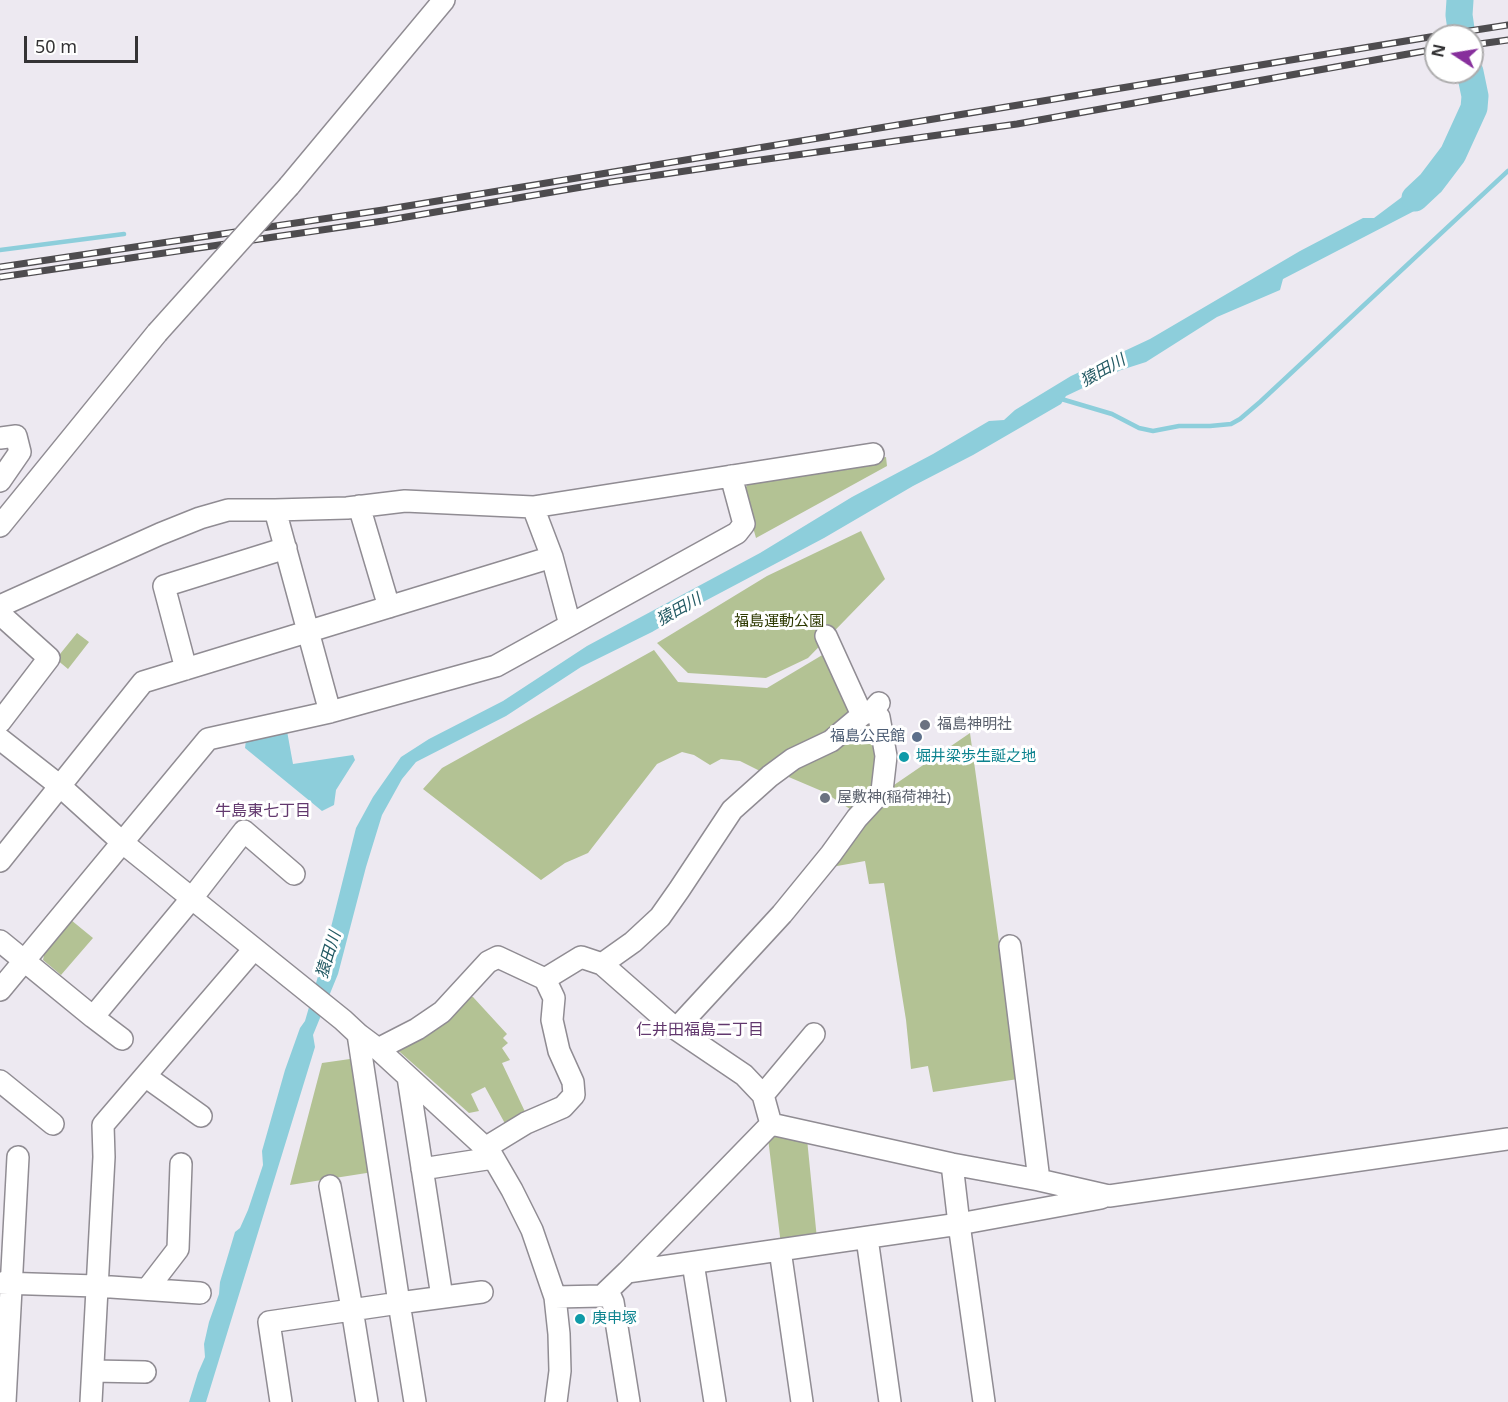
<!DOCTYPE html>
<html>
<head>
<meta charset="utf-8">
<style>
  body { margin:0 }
  #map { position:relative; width:1508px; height:1402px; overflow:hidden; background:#ede9f1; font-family:"Noto Sans",sans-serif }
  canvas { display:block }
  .north { position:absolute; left:1424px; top:24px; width:60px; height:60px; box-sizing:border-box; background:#fff; border:2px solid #aeadae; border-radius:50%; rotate:282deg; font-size:16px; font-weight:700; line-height:24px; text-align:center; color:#343335 }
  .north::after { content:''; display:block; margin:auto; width:21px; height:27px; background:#872f9c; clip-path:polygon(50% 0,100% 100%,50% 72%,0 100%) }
  .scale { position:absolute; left:24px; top:36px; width:114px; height:27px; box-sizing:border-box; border:3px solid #343335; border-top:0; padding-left:8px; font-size:18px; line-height:21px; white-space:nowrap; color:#343335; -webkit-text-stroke:4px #fff; paint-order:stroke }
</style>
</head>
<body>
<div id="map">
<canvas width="1508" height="1402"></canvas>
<div class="north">N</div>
<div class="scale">50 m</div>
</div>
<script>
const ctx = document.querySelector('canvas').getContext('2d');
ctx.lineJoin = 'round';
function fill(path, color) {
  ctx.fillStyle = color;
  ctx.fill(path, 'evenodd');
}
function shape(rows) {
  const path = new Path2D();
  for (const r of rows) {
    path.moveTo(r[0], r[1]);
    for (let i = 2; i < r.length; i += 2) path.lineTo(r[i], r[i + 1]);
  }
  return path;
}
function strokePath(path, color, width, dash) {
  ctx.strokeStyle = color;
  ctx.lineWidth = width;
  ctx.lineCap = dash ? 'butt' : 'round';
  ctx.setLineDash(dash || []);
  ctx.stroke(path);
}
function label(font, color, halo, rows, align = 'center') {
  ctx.font = font + ' "Noto Sans","Noto Sans JP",sans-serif';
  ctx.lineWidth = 6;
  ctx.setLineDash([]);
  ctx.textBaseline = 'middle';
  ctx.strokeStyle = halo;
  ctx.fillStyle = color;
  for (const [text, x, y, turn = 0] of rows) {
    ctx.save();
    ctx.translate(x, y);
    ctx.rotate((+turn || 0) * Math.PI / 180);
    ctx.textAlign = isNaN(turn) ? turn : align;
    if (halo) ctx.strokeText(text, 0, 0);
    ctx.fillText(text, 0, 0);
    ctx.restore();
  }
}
fill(shape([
  [886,457,887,466,756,538,743,492,751,479],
  [861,531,885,579,808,658,766,678,688,673,657,643,767,576],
  [77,633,89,642,68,669,56,659],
  [654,650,678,682,767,688,824,654,855,713,764,773,740,761,721,759,710,765,694,755,682,752,657,764,588,853,565,863,541,880,423,789,442,768],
  [868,719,875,726,877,786,853,811,824,792,784,775],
  [970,733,1018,1079,933,1092,928,1066,911,1069,906,1020,884,883,869,884,865,861,826,868,858,821,894,785],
  [71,920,93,938,61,975,43,960,45,950],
  [465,996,473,997,507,1034,503,1038,508,1043,502,1048,510,1060,502,1063,527,1116,508,1129,485,1087,471,1094,479,1111,469,1113,393,1046],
  [357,1058,373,1172,290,1185,322,1063],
  [785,1134,807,1139,817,1239,781,1245,768,1138]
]), '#b3c294');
fill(shape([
  [1450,153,1420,208,1283,279,1280,290,1217,317,1146,362,1121,370,1066,396,1061,404,973,455,913,486,824,538,705,601,652,632,581,667,506,716,416,762,402,779,382,815,366,867,338,974,313,1035,315,1047,206,1402,189,1402,198,1373,205,1357,204,1344,209,1322,219,1294,220,1282,235,1232,240,1228,248,1210,263,1165,262,1151,285,1070,300,1028,305,1021,323,959,356,828,373,797,401,757,429,739,503,701,587,646,760,553,852,497,933,454,989,421,1004,420,1015,410,1071,376,1150,339,1300,251,1363,218,1374,218,1430,176],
  [287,731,293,764,353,755,355,760,336,790,334,805,322,811,245,748,246,740]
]), '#8dcedb');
strokePath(shape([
  [0,250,124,234],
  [1058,398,1112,414,1139,428,1153,431,1179,426,1210,426,1231,424,1240,419,1260,402,1508,171]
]), '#8dcedb', 4.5);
strokePath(shape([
  [1460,0,1459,15,1462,36],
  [1415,198,1431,183,1453,154,1474,108,1475,96,1470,72]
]), '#8dcedb', 27);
const minor = shape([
  [289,186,444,0],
  [0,438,16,436,20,452,0,481],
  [359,506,389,607],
  [533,507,552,557,570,625],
  [275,510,330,712],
  [0,526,157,333],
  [0,606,160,534,200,518,228,510,275,510,347,508,405,501,533,507,873,454],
  [0,614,49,658,0,722],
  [826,636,862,715],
  [186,669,164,586,286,548],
  [0,739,60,786,123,843,343,1020,358,1034,378,1049,490,1152,512,1190,532,1230,555,1297,559,1334,560,1371,556,1402],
  [0,861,143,682,552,557],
  [0,941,93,1017,192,898,244,831,294,874],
  [1010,946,1039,1180],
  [602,964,633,942,660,917,679,890,732,810,770,776,793,759,831,741,862,715,873,710,879,703],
  [0,990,208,739,330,712,496,666,737,533,744,524,731,476],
  [93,1017,122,1039],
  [676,1029,782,914,831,854,857,818,882,791,886,756,879,717,873,710],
  [378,1049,417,1029,442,1012,488,962,498,957,545,979,581,957,602,964,676,1029,744,1075,763,1095,771,1124],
  [145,1076,201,1116],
  [408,1077,442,1297],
  [0,1081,53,1124],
  [763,1095,814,1034],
  [485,1148,526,1123,563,1107,574,1095,573,1082,559,1051,552,1020,554,998,545,979],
  [952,1164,959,1224,984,1402],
  [422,1169,493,1158],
  [330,1186,352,1309,367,1402],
  [867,1238,890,1402],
  [780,1250,802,1402],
  [693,1263,715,1402],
  [627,1272,959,1224,1101,1198],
  [0,1283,96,1286,200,1293],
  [148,1288,178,1249,181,1164],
  [608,1291,613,1302,629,1402],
  [555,1297,602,1296,627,1272,771,1124,952,1164,1039,1180,1109,1196,1508,1139],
  [93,1371,145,1372],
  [5,1402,18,1157],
  [91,1402,104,1157,103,1125,254,949],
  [281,1402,269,1322,399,1303,358,1034],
  [415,1402,399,1303,482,1292]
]);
strokePath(minor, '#908c93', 24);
strokePath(minor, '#fff', 21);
const rail = shape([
  [1437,36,1508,25],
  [1472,45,1508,40],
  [0,267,383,210,1436,36],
  [0,277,383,221,611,182,746,162,1017,124,1436,49]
]);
strokePath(rail, '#4e4c4f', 7);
strokePath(rail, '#fff', 4.5, [14]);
const minorBridge = shape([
  [157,333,289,186]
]);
strokePath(minorBridge, '#908c93', 24, []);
strokePath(minorBridge, '#fff', 21);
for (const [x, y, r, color] of [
  [925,725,6,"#6b7280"],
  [917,737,6,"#5c6f8a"],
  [904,757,6,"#0f9aa8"],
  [825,798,6,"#6b7280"],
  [580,1319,6,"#0f9aa8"]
]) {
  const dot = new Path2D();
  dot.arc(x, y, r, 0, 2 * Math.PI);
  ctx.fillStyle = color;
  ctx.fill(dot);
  strokePath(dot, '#fff', 2);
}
label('15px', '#2d3900', '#fff', [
  ["福島運動公園",779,622]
]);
label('15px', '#5b616d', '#fff', [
  ["福島神明社",937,725],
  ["屋敷神(稲荷神社)",837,798]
], 'left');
label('15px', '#4e5e75', '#fff', [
  ["福島公民館",905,737]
], 'right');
label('15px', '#0d838f', '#fff', [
  ["堀井梁歩生誕之地",916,757],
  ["庚申塚",592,1319]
], 'left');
label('italic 16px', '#225963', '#fff', [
  ["猿田川",1103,371,-29],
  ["猿田川",679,610,-29],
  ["猿田川",329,955,-73]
]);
label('16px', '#62386e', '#fff', [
  ["牛島東七丁目",263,811],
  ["仁井田福島二丁目",700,1030]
]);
</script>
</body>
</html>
